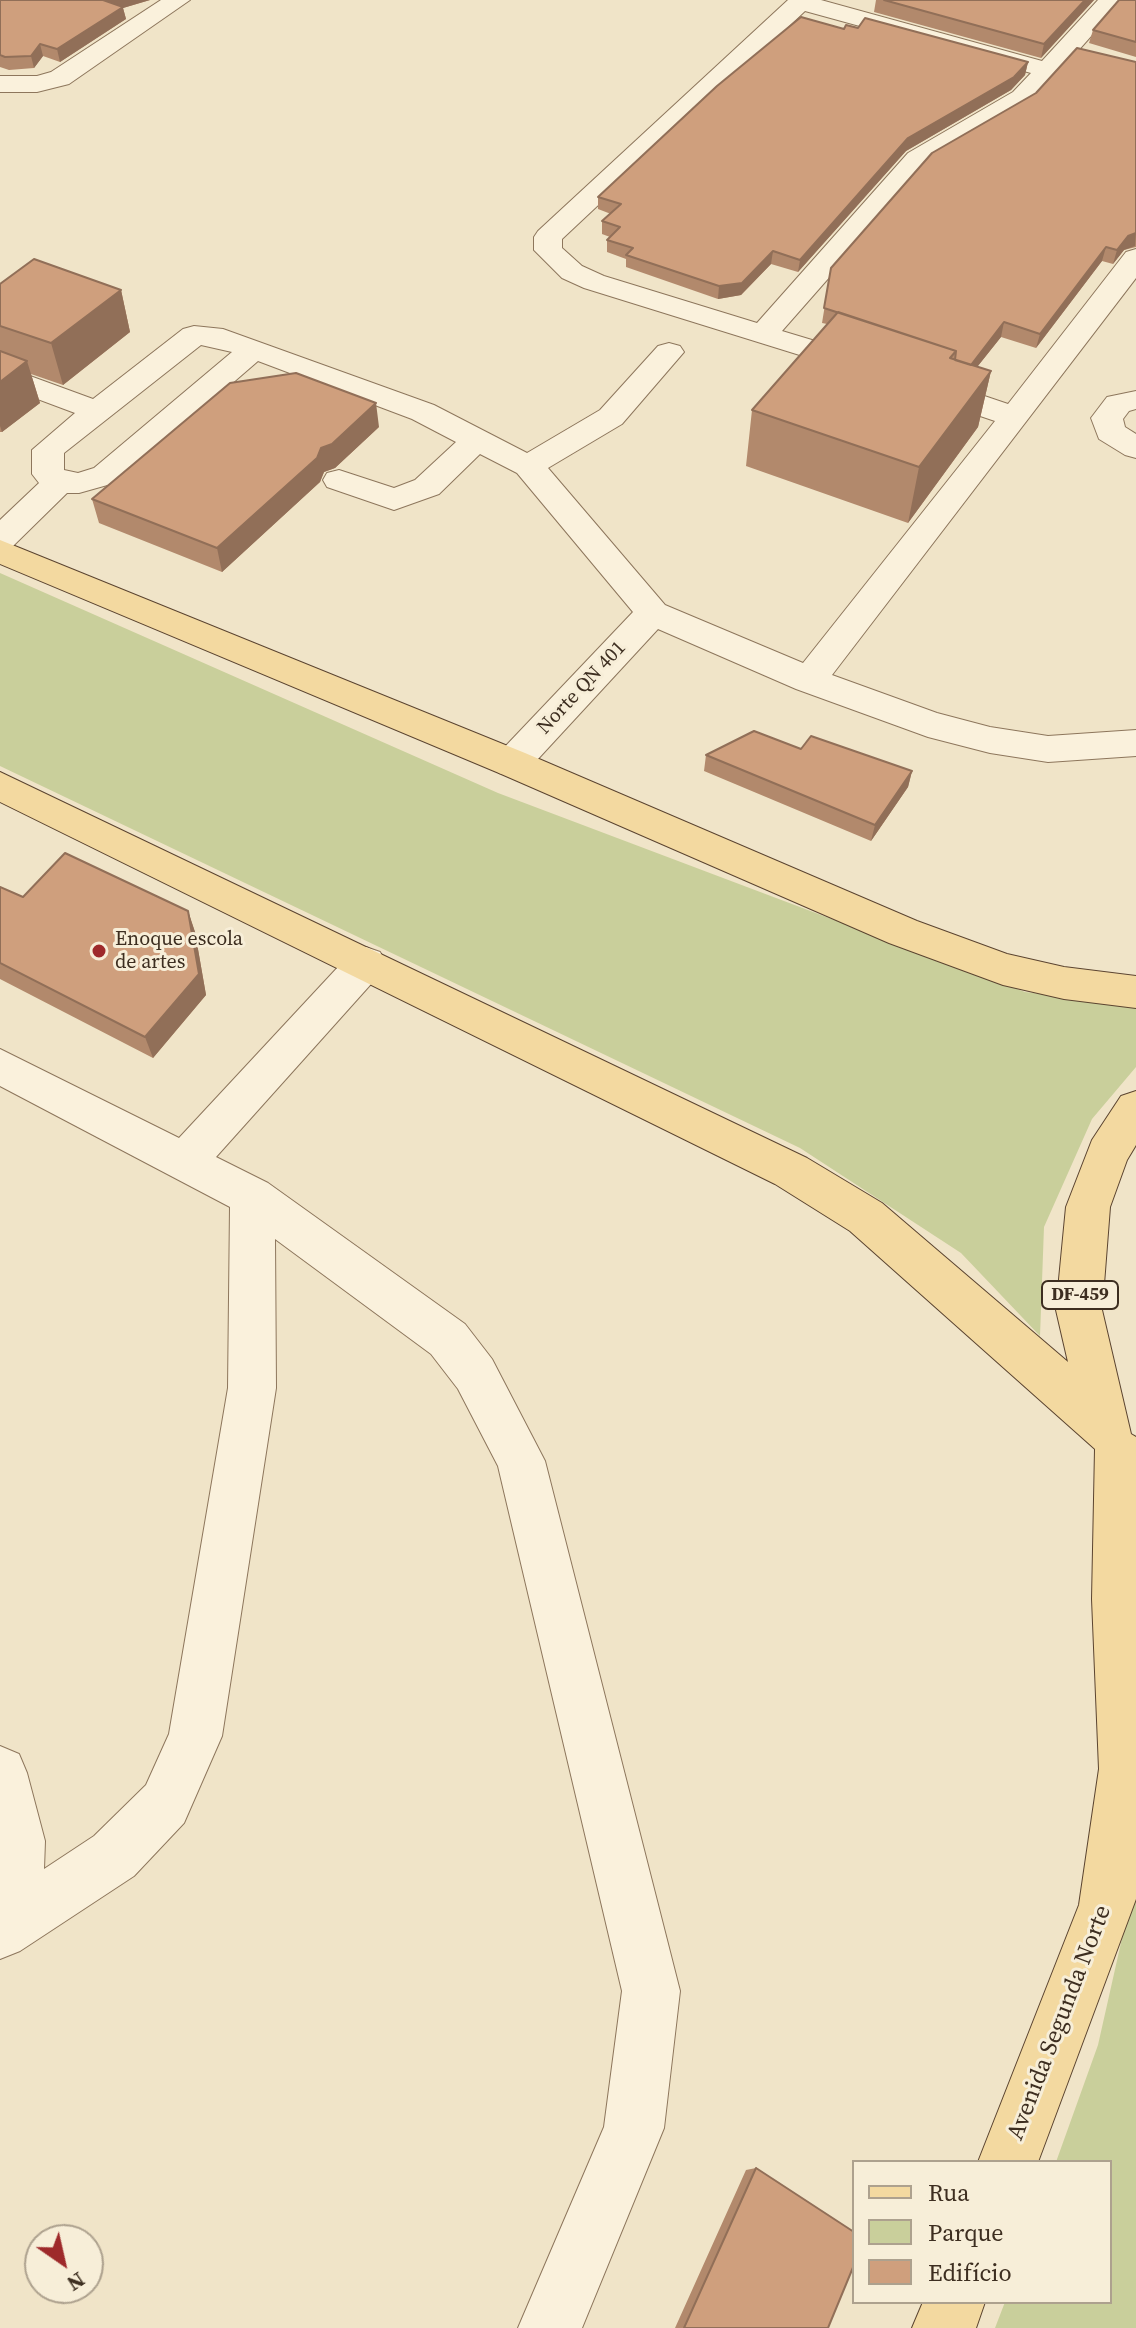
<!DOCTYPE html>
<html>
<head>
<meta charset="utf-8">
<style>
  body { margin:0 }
  #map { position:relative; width:1136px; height:2328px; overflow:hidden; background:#f0e4c8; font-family:"Source Serif 4",serif }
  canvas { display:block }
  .legend { position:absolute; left:852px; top:2160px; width:260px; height:144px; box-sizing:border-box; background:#f7eed8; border:2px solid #ada18e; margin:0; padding:10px 14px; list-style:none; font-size:24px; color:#3d2e20 }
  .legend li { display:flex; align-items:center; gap:16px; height:40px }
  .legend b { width:40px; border:2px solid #ada18e }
  .north { position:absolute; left:24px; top:2224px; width:80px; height:80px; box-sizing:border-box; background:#f7eed8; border:2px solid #ada18e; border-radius:50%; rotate:146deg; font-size:22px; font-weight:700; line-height:32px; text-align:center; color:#3d2e20 }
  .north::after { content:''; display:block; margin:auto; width:28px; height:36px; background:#9e2a2b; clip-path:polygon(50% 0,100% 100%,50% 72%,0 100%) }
</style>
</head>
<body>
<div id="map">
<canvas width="1136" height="2328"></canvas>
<ul class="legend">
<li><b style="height:10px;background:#f3d9a0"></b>Rua</li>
<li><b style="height:22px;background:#c9cf9b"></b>Parque</li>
<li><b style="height:22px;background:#cf9f7d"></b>Edifício</li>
</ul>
<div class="north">N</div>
</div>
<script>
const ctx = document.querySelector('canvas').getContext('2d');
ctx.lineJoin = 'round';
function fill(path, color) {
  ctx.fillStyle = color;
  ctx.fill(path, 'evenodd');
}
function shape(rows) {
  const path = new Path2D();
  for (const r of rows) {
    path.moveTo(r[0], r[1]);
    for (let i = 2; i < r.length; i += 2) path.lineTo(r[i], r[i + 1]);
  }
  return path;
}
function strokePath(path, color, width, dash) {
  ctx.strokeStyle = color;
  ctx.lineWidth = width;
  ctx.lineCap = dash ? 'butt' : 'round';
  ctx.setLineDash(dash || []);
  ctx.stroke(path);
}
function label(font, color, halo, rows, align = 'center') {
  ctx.font = font + ' "Source Serif 4",serif';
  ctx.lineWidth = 6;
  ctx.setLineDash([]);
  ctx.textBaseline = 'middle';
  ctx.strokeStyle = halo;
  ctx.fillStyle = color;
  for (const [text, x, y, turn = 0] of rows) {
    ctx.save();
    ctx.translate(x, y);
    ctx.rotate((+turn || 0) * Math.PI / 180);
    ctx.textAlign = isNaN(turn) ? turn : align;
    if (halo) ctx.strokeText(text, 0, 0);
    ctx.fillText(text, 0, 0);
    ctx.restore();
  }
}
fill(shape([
  [0,573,498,793,1025,992,1136,1005,1136,1067,1092,1119,1044,1227,1040,1336,961,1253,800,1148,0,766],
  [1136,1876,1136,2328,995,2328,1005,2302,1110,2302,1110,2162,1056,2162,1098,2045]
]), '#c9cf9b');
const minor = shape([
  [161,0,190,0,69,84,37,92,0,92,0,76,37,76,51,72,161,0],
  [788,0,821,0,1042,61,1098,0,1123,0,1031,104,928,165,782,331,875,359,879,366,875,373,864,375,584,288,562,278,534,250,534,237,538,231,788,0],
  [805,11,1031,73,1013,92,908,153,757,323,604,276,582,266,562,248,562,239,805,11],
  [1136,249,1136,278,832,675,937,713,990,727,1048,736,1136,730,1136,756,1048,762,990,753,928,737,796,689,658,629,525,773,512,776,499,773,493,763,499,753,633,612,517,473,480,454,439,494,394,510,327,487,323,480,327,473,339,470,394,488,415,480,456,442,412,419,258,361,118,482,79,493,67,493,12,547,0,550,0,520,39,483,32,474,32,450,75,413,0,385,0,365,93,399,183,329,194,326,223,329,434,405,527,453,600,410,658,346,669,343,680,346,684,352,622,424,548,468,665,605,803,663,995,421,915,394,910,387,915,380,926,378,937,380,1008,404,1126,252,1136,249],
  [201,345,232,352,94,468,78,473,64,470,64,453,201,345],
  [1136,391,1136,409,1129,411,1123,419,1125,427,1136,434,1136,458,1125,455,1099,439,1091,418,1107,397,1136,391],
  [366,947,380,952,386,963,380,974,216,1157,268,1183,465,1324,492,1359,545,1461,680,1991,664,2128,582,2328,518,2328,604,2127,622,1991,498,1466,458,1389,431,1354,275,1239,276,1388,222,1736,184,1823,134,1876,20,1951,0,1959,0,1746,19,1754,27,1773,45,1841,44,1869,94,1836,146,1785,169,1734,228,1388,230,1207,0,1086,0,1049,179,1138,352,952,366,947]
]);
const major = shape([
  [0,540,525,753,917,921,1007,954,1064,967,1136,976,1136,1008,1064,999,1003,985,889,943,499,773,0,564,0,540],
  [0,772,807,1158,882,1203,1068,1362,1056,1310,1066,1207,1092,1140,1121,1096,1136,1091,1136,1145,1127,1160,1110,1207,1102,1310,1131,1434,1136,1437,1136,1899,1038,2162,978,2162,1079,1905,1099,1769,1092,1599,1095,1449,850,1231,775,1184,0,802,0,772],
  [923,2302,985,2302,976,2328,912,2328,923,2302]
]);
strokePath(minor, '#8d765c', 2);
strokePath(major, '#5b4430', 2);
fill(minor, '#faf1dc');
fill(major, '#f3d9a0');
fill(shape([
  [0,0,150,0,123,8,126,19,60,62,43,56,34,68,9,70,0,67],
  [876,0,1094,0,1041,58,874,12],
  [1136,0,1136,57,1089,43,1093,30],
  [858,28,1028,62,1025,75,1011,90,906,151,798,272,771,264,741,295,718,299,626,267,626,259,607,252,607,240,610,237,602,234,602,221,611,214,598,209,598,197,844,29],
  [1136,62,1136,247,1124,250,1113,264,1102,261,1036,348,1001,337,977,367,991,371,978,427,908,523,746,466,752,410,827,324,822,323,831,268],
  [0,284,121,290,130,332,63,385,31,374,40,403,2,432,0,432],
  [379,427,335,468,324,472,320,482,222,572,99,523,92,499],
  [801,749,912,771,908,787,871,841,704,771,706,755],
  [0,887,23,897,188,911,195,932,206,995,153,1058,0,979],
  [756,2168,828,2328,675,2328,746,2170]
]), '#b2896c');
fill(shape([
  [103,0,150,0,123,8,126,19,60,62,57,49],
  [1085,0,1094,0,1041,58,1044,44],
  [40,44,43,56,34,68,31,56],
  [1028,62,1025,75,1011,90,906,151,798,272,800,260,908,138],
  [1136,233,1135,246,1124,250,1113,264,1117,250,1128,236],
  [1106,247,1102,261,1036,348,1040,334],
  [773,251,771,264,741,295,718,299,719,286],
  [121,290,130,332,63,385,51,343],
  [1004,322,1001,337,962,386,966,372],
  [27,361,40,403,2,432,0,426,0,382],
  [991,371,978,427,908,523,919,467],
  [376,403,379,427,335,468,324,472,320,482,222,572,217,548,321,448],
  [912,771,908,787,871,841,875,825],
  [188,911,195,932,206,995,153,1058,145,1037]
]), '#916f58');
const building = shape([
  [0,0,104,0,103,0,123,7,57,49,40,44,31,56,5,57,0,55,0,0],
  [884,0,1085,0,1044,44,884,0],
  [1119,0,1136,0,1136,42,1093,30,1119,0],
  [801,17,844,29,846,25,858,28,865,18,1028,62,1014,77,908,138,800,260,773,251,742,283,719,286,626,255,633,248,607,240,620,227,602,221,621,204,598,197,717,86,801,17],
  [1077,48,1136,62,1136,233,1128,236,1117,250,1106,247,1040,334,1004,322,971,365,955,360,956,351,824,308,831,268,932,153,1036,93,1077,48],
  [34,259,121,290,51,343,0,326,0,284,34,259],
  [838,312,956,351,950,358,991,371,919,467,752,410,838,312],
  [0,351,27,361,0,382,0,351],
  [296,373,376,403,332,444,321,448,317,458,217,548,92,499,230,383,296,373],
  [754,731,801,749,811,736,912,771,875,825,706,755,754,731],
  [65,853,188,911,199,974,145,1037,0,963,0,887,23,897,65,853],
  [756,2168,854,2232,854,2265,828,2328,684,2328,756,2168]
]);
fill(building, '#cf9f7d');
strokePath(building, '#916f58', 2);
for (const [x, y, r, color] of [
  [99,951,8,"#9e2a2b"]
]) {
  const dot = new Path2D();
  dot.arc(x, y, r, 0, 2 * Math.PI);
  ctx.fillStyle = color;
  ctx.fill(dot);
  strokePath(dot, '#f7eed8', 3);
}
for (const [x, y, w] of [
  [1080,1295,76]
]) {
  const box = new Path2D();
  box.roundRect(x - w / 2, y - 14, w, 28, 6);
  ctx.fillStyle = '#f7eed8';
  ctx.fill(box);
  strokePath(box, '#3d2e20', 2);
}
label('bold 18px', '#3d2e20', null, [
  ["DF-459",1080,1295]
]);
label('20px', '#3d2e20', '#f7eed8', [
  ["Norte QN 401",582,688,-47]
]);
label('20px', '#3d2e20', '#f7eed8', [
  ["Enoque escola",115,940],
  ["de artes",115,963]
], 'left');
label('24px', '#3d2e20', '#f7eed8', [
  ["Avenida Segunda Norte",1060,2023,-69]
]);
</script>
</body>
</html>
